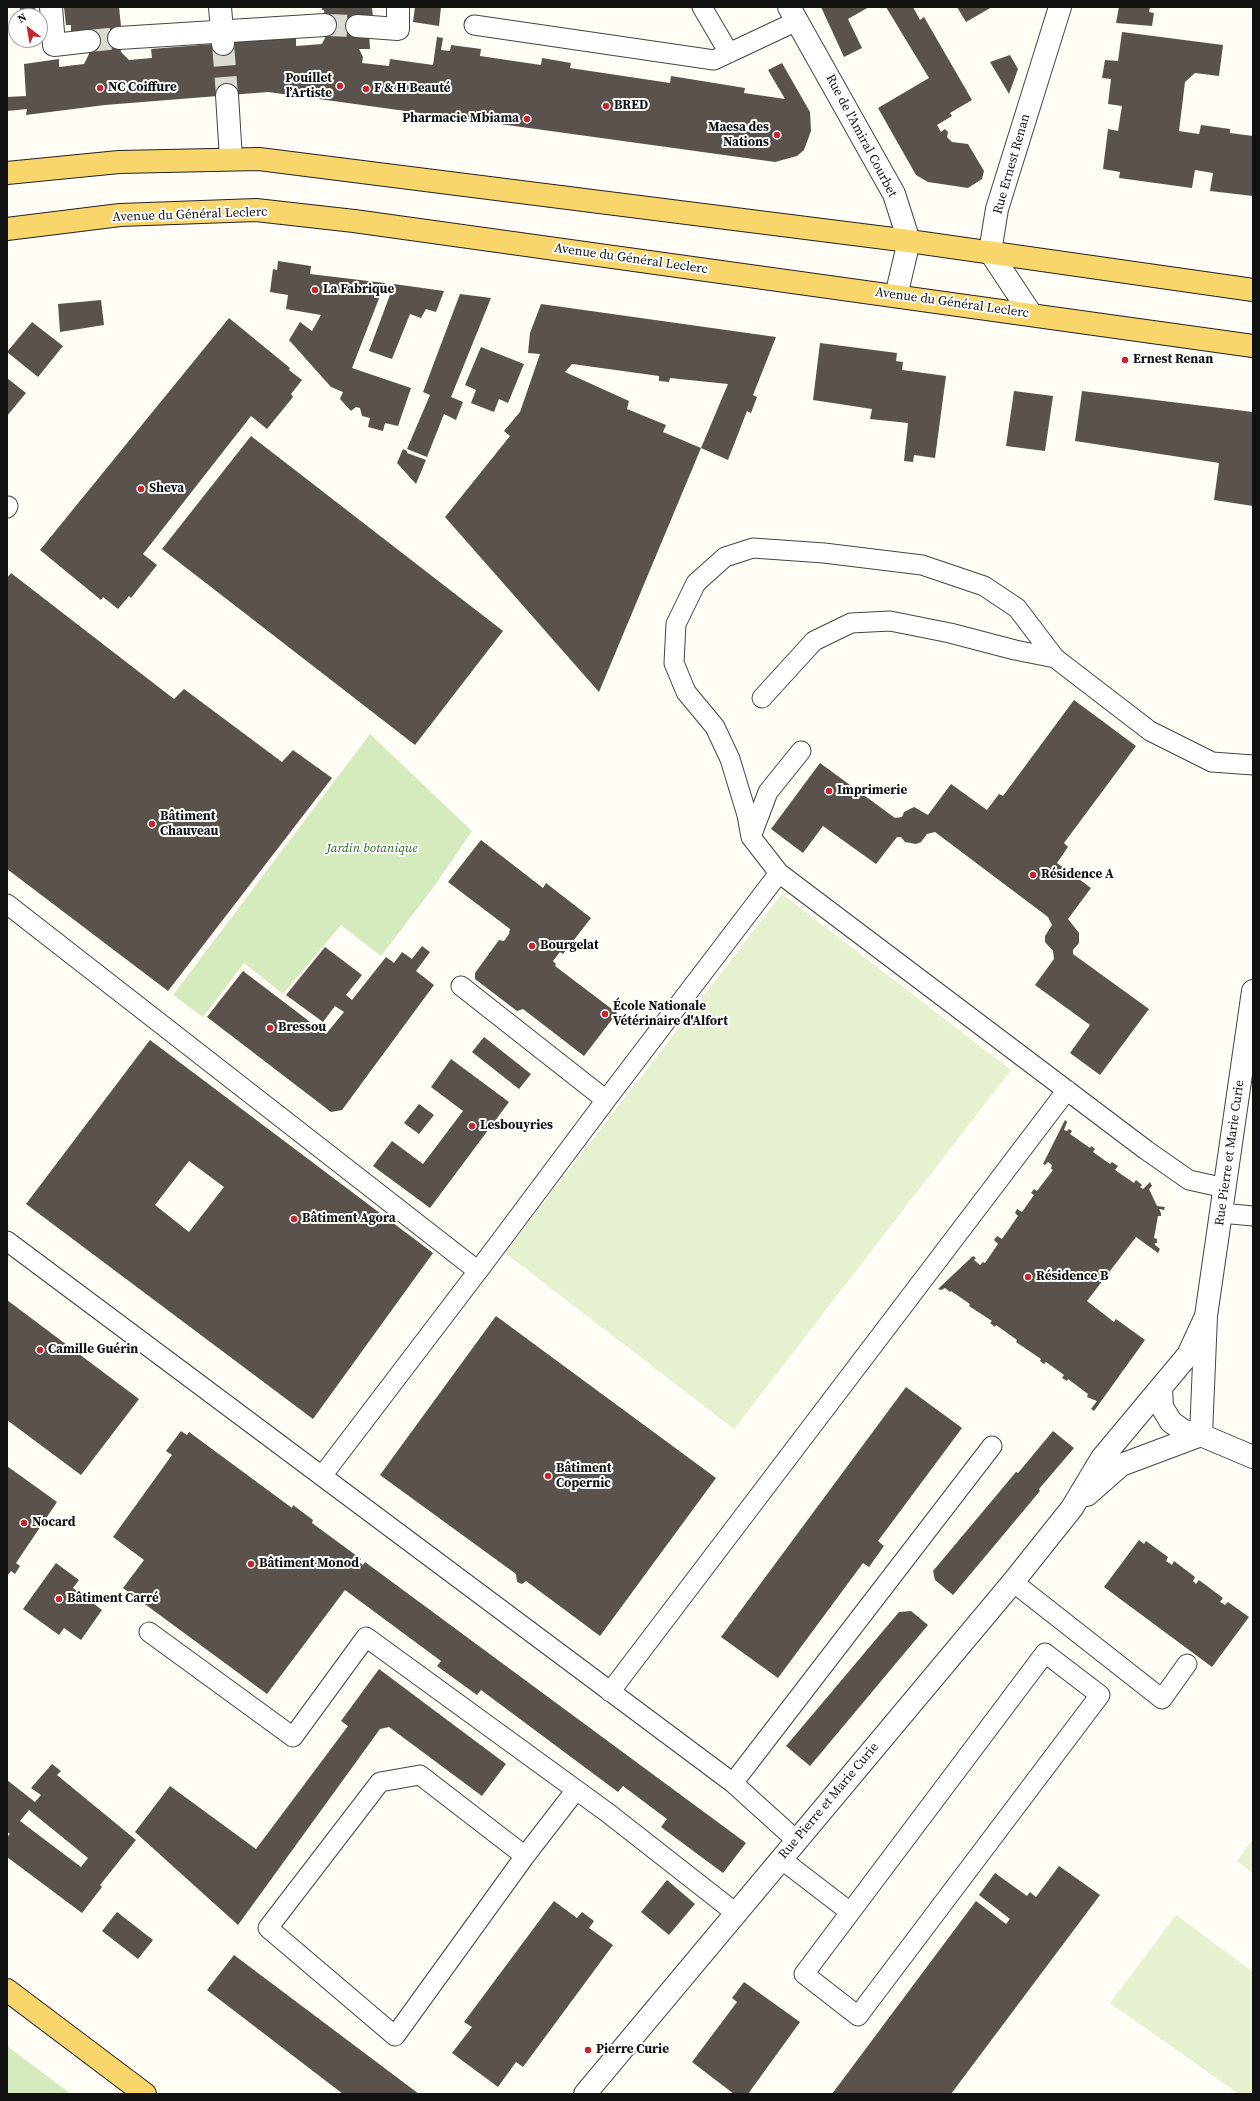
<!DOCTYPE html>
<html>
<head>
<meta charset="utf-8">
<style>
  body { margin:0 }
  #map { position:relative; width:1260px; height:2101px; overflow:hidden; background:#fffdf5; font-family:"Source Serif 4",serif }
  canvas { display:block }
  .frame { position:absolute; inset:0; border:8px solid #111; pointer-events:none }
  .north { position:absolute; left:8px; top:8px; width:40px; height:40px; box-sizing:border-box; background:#fff; border:1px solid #a0a0a0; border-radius:50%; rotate:329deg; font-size:11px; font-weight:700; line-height:16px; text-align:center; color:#111 }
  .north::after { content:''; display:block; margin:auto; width:14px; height:18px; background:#c4262e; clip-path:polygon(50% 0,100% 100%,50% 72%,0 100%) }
</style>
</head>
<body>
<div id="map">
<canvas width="1260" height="2101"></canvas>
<div class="frame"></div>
<div class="north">N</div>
</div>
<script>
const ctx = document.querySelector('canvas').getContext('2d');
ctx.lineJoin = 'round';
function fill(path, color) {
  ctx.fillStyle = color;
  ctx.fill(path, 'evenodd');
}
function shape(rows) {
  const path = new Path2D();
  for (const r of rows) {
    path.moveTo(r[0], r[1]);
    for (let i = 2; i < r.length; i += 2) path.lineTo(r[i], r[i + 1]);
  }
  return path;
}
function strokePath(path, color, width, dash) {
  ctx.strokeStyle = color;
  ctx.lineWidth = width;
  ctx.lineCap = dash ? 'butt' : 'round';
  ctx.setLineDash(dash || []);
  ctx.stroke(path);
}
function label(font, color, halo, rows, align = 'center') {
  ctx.font = font + ' "Source Serif 4",serif';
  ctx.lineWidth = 4;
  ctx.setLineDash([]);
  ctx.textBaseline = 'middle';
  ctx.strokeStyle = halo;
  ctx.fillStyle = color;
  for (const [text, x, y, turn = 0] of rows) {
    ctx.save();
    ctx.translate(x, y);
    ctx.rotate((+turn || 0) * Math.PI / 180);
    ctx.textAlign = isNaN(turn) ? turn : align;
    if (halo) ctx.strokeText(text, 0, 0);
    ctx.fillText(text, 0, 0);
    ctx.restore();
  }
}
fill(shape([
  [370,734,472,831,433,888,381,956,341,925,283,994,244,963,203,1017,173,995],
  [7,2046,71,2094,7,2094]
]), '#d5ebbd');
fill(shape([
  [782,894,1011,1070,734,1429,505,1253],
  [1253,1839,1253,1873,1237,1861],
  [1176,1915,1253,1972,1253,2094,1239,2094,1110,2003]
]), '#e6f2cf');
fill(shape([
  [20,7,35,7,36,16,20,16],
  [64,7,119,7,121,26,118,26,121,52,129,60,152,58,151,49,238,42,296,38,296,46,322,44,326,36,324,10,322,10,322,7,372,7,373,18,369,33,370,49,359,49,363,57,362,63,389,66,390,59,433,65,437,37,443,38,441,50,450,51,451,45,481,49,480,56,541,65,542,58,571,63,570,68,670,83,671,76,745,88,744,93,785,99,768,70,782,63,810,112,811,131,804,150,797,156,775,162,268,92,105,105,26,115,27,109,7,111,7,97,26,96,24,64,59,59,59,67,84,64,89,54,88,32,71,32,71,25,66,25],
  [415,7,441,7,439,26,413,22],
  [821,7,869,7,848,19,862,48,844,57],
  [886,7,913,7,920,20,924,17,972,100,950,113,952,116,937,125,941,132,945,129,948,132,947,137,952,142,968,144,984,171,982,179,968,188,928,182,916,175,878,108,929,78],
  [957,7,992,7,966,22],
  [1119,7,1150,7,1149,12,1154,13,1152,26,1116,23],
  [1122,32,1223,45,1219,76,1195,73,1185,82,1179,131,1199,134,1201,125,1230,129,1230,133,1253,136,1253,196,1210,191,1213,173,1195,170,1192,188,1119,178,1120,172,1103,169,1108,129,1118,131,1122,106,1108,104,1111,79,1102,78,1105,60,1118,61],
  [1010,55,1018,69,1009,94,990,62],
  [278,261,311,266,310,274,385,283,352,368,411,388,398,426,385,423,383,431,368,427,370,418,362,416,360,408,356,407,351,411,340,399,343,392,331,387,289,340,300,322,312,331,321,315,286,309,288,295,270,292,273,269,277,270],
  [394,284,444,291,436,312,426,309,421,318,410,314,392,359,369,351],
  [460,294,491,298,451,397,463,402,456,420,444,414,427,457,407,449,430,395,423,392],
  [101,300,104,325,60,332,58,304],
  [541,304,776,337,753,395,757,397,751,413,747,411,728,460,701,448,728,384,670,378,669,382,659,381,659,376,572,364,565,372,629,401,627,409,666,425,663,432,701,448,599,692,445,517,510,436,504,431,520,412,540,354,528,353,530,333],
  [229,318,290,368,289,370,302,380,291,394,293,397,267,429,251,416,143,554,157,565,131,598,129,596,118,609,103,597,101,600,40,550],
  [32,322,63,346,38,377,7,352],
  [820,343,897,353,896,361,903,362,902,370,946,376,935,458,914,455,913,462,904,461,908,423,870,419,872,409,813,400],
  [481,347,524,364,508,403,499,399,494,412,471,403,476,390,465,385],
  [7,378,26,393,7,416],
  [1014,391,1053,396,1045,451,1006,446],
  [1082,391,1253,412,1253,506,1214,500,1219,463,1075,441],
  [251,436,503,631,415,745,162,549],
  [403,449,407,451,407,453,426,460,416,484,397,463],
  [11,573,174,699,184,689,282,762,293,750,332,778,168,991,7,869,7,578],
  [1074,700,1136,746,1064,843,1068,847,1057,863,1091,888,1068,919,1079,933,1079,943,1073,950,1073,954,1149,1009,1100,1075,1070,1053,1090,1025,1035,985,1054,959,1053,951,1045,942,1045,936,1052,925,1048,917,935,832,927,834,921,842,916,844,905,842,901,837,897,837,876,864,823,826,803,853,771,829,820,763,895,818,902,817,904,812,914,807,928,815,951,784,987,810,999,794,1003,796],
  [481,840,543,888,546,883,591,918,563,954,560,952,553,961,556,964,555,966,617,1013,584,1056,523,1009,517,1011,475,979,475,973,499,940,504,941,509,934,510,929,448,882],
  [422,946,430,952,416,971,434,985,342,1110,331,1112,207,1017,243,971,326,1034,344,1012,335,1006,323,1022,286,995,325,947,362,975,346,995,352,1000,386,957,394,963,402,952,412,959],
  [484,1037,531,1074,519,1089,472,1052],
  [150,1040,433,1253,313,1419,26,1204],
  [189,1161,224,1187,189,1232,155,1205],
  [451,1059,509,1102,430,1208,373,1166,392,1141,423,1164,463,1111,431,1087],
  [419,1104,434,1115,419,1134,404,1123],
  [1065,1120,1067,1122,1064,1130,1067,1131,1069,1129,1072,1131,1070,1134,1090,1148,1091,1146,1095,1149,1093,1152,1110,1164,1112,1162,1118,1166,1115,1170,1134,1183,1136,1180,1142,1185,1140,1187,1143,1189,1150,1182,1152,1186,1149,1189,1157,1206,1165,1207,1164,1210,1159,1209,1161,1213,1161,1216,1158,1216,1154,1238,1157,1239,1157,1243,1155,1243,1155,1245,1160,1249,1158,1253,1136,1237,1087,1301,1114,1322,1116,1319,1145,1340,1094,1411,1091,1409,1097,1401,1087,1397,1088,1394,1068,1379,1067,1381,1062,1378,1064,1375,1046,1362,1044,1364,1040,1361,1041,1359,1016,1342,1017,1340,996,1325,995,1327,990,1323,992,1321,969,1306,970,1304,951,1291,950,1292,945,1288,941,1290,938,1289,973,1256,976,1258,974,1260,980,1265,983,1262,985,1263,998,1244,994,1240,997,1236,1002,1239,1018,1216,1015,1213,1017,1209,1022,1212,1034,1195,1031,1193,1034,1189,1037,1191,1053,1170,1051,1169,1052,1165,1048,1162,1045,1165,1043,1164],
  [7,1300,139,1399,81,1475,7,1420],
  [496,1316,716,1478,600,1636,526,1581,522,1584,517,1582,516,1574,380,1475],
  [906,1387,962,1428,878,1541,884,1546,869,1567,863,1563,778,1678,721,1637],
  [181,1431,187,1435,189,1432,292,1508,293,1505,313,1520,312,1523,361,1559,359,1562,363,1565,365,1562,746,1843,723,1873,661,1827,667,1819,623,1786,618,1792,481,1690,477,1695,437,1666,441,1661,345,1590,267,1694,123,1588,144,1560,113,1537,172,1455,166,1451],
  [1053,1431,1074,1448,1039,1489,1040,1491,953,1595,935,1580,933,1571,1016,1472,1018,1473],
  [7,1466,57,1502,16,1563,20,1566,15,1574,11,1571,7,1576],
  [1139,1540,1144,1544,1146,1541,1168,1557,1166,1561,1172,1565,1174,1561,1195,1577,1193,1581,1196,1584,1199,1580,1223,1598,1220,1602,1225,1605,1228,1602,1249,1617,1212,1667,1104,1587],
  [56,1563,79,1580,73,1588,102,1610,81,1640,64,1628,59,1635,23,1609],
  [911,1611,928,1625,810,1766,786,1746,899,1612],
  [379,1669,506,1764,482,1796,389,1727,380,1729,238,1925,135,1832,170,1786,256,1849,348,1726,341,1721],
  [52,1764,61,1771,57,1775,136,1840,100,1885,102,1887,82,1913,7,1857,7,1837,10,1834,7,1832,7,1780,35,1802,41,1795,31,1788],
  [29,1810,88,1858,81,1867,20,1821],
  [1059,1866,1100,1895,951,2094,832,2094,976,1901,1006,1924,1010,1919,979,1895,995,1873,1027,1896,1030,1892,1036,1897],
  [667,1880,695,1904,669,1935,641,1912],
  [554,1901,577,1918,582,1912,594,1921,589,1928,613,1945,523,2067,516,2062,498,2087,452,2053,472,2027,464,2022],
  [117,1912,153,1940,138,1959,102,1931],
  [234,1955,419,2094,343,2094,207,1990],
  [744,1982,800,2022,748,2094,734,2094,692,2062,737,2002,732,1998]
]), '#5a524d');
strokePath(shape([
  [325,25,357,26],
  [89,41,119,38],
  [223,44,227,95]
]), '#dbdad3', 22, [22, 11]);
const service = shape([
  [702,7,729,53],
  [474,25,714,60,797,21],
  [7,508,8,506],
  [762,698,814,641,851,623,890,621,950,633,1015,650,1055,658],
  [801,751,768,792,751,837,779,873,1146,1150,1189,1180,1225,1188],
  [751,837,747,815,730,759,715,727,686,692,674,663,676,624,696,583,725,557,753,548,824,553,922,565,984,586,1017,608,1055,658,1150,731,1212,762,1253,765],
  [7,904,478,1271,322,1476],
  [461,986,606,1100,478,1271],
  [606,1100,779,873],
  [1221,1213,1253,1216],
  [7,1241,733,1783,796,1840],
  [1013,1582,1162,1699,1187,1664],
  [149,1632,293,1737,366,1637,608,1813,737,1914],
  [1045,1653,1100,1695,858,2016,804,1974,1045,1653],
  [610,1692,1067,1090],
  [733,1783,992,1446],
  [525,1856,420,1775,380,1782,268,1928,395,2036,525,1856,576,1790],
  [781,1859,850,1912]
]);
const minor = shape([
  [51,7,54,45,89,41],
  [220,7,223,44],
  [789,7,894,194,909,241,896,296],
  [357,26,398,29,398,7],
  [119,38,325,25],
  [227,95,231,159],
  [1031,314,990,252,997,209,1060,7],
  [1161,1389,1162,1407,1171,1422,1184,1431,1201,1435,1253,1457],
  [1087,1495,1121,1465,1201,1435,1206,1316,1253,991],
  [585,2094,1013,1582,1072,1508,1102,1458,1188,1355,1206,1316]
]);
const primary = shape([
  [7,173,119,162,259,159,909,241,1253,290],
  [7,229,120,215,256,210,354,221,1253,346],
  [7,1990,145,2094]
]);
strokePath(service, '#444', 21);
strokePath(minor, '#444', 24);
strokePath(primary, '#222', 24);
strokePath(service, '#fff', 19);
strokePath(minor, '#fff', 22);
strokePath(primary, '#f9d66b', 22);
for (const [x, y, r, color] of [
  [340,86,4,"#c4262e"],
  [100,88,4,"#c4262e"],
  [366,89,4,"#c4262e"],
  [606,106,4,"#c4262e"],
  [527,119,4,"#c4262e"],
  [777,135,4,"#c4262e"],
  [315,290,4,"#c4262e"],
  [1125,360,4,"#c4262e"],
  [141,489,4,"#c4262e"],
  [829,791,4,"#c4262e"],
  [152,824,4,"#c4262e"],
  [1033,875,4,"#c4262e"],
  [532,946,4,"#c4262e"],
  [605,1014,4,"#c4262e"],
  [270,1028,4,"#c4262e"],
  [472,1126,4,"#c4262e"],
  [294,1219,4,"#c4262e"],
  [1028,1277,4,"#c4262e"],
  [40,1350,4,"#c4262e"],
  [548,1476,4,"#c4262e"],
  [24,1523,4,"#c4262e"],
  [251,1564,4,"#c4262e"],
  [59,1599,4,"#c4262e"],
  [588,2050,4,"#c4262e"]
]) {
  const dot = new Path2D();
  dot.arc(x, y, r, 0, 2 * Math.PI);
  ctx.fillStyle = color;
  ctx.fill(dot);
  strokePath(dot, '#fff', 1.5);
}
label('bold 13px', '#111', '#fff', [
  ["Pouillet",332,79,"right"],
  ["l’Artiste",332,94,"right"],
  ["NC Coiffure",108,88],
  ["F & H Beauté",374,89],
  ["BRED",614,106],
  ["Pharmacie Mbiama",519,119,"right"],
  ["Maesa des",769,128,"right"],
  ["Nations",769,143,"right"],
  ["La Fabrique",323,290],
  ["Ernest Renan",1133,360],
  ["Sheva",149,489],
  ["Imprimerie",837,791],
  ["Bâtiment",160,817],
  ["Chauveau",160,832],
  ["Résidence A",1041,875],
  ["Bourgelat",540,946],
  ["École Nationale",613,1007],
  ["Vétérinaire d'Alfort",613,1022],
  ["Bressou",278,1028],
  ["Lesbouyries",480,1126],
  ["Bâtiment Agora",302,1219],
  ["Résidence B",1036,1277],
  ["Camille Guérin",48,1350],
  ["Bâtiment",556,1469],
  ["Copernic",556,1484],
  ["Nocard",32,1523],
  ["Bâtiment Monod",259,1564],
  ["Bâtiment Carré",67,1599],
  ["Pierre Curie",596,2050]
], 'left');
label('13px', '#111', '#fff', [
  ["Rue de l'Amiral Courbet",861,136,62],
  ["Rue Ernest Renan",1012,164,-74],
  ["Avenue du Général Leclerc",190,215,-2],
  ["Avenue du Général Leclerc",631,259,8],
  ["Avenue du Général Leclerc",952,303,8],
  ["Rue Pierre et Marie Curie",1230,1153,-82],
  ["Rue Pierre et Marie Curie",829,1801,-50]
]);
label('italic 13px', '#2f6b1f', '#fff', [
  ["Jardin botanique",372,849]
]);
</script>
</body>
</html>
